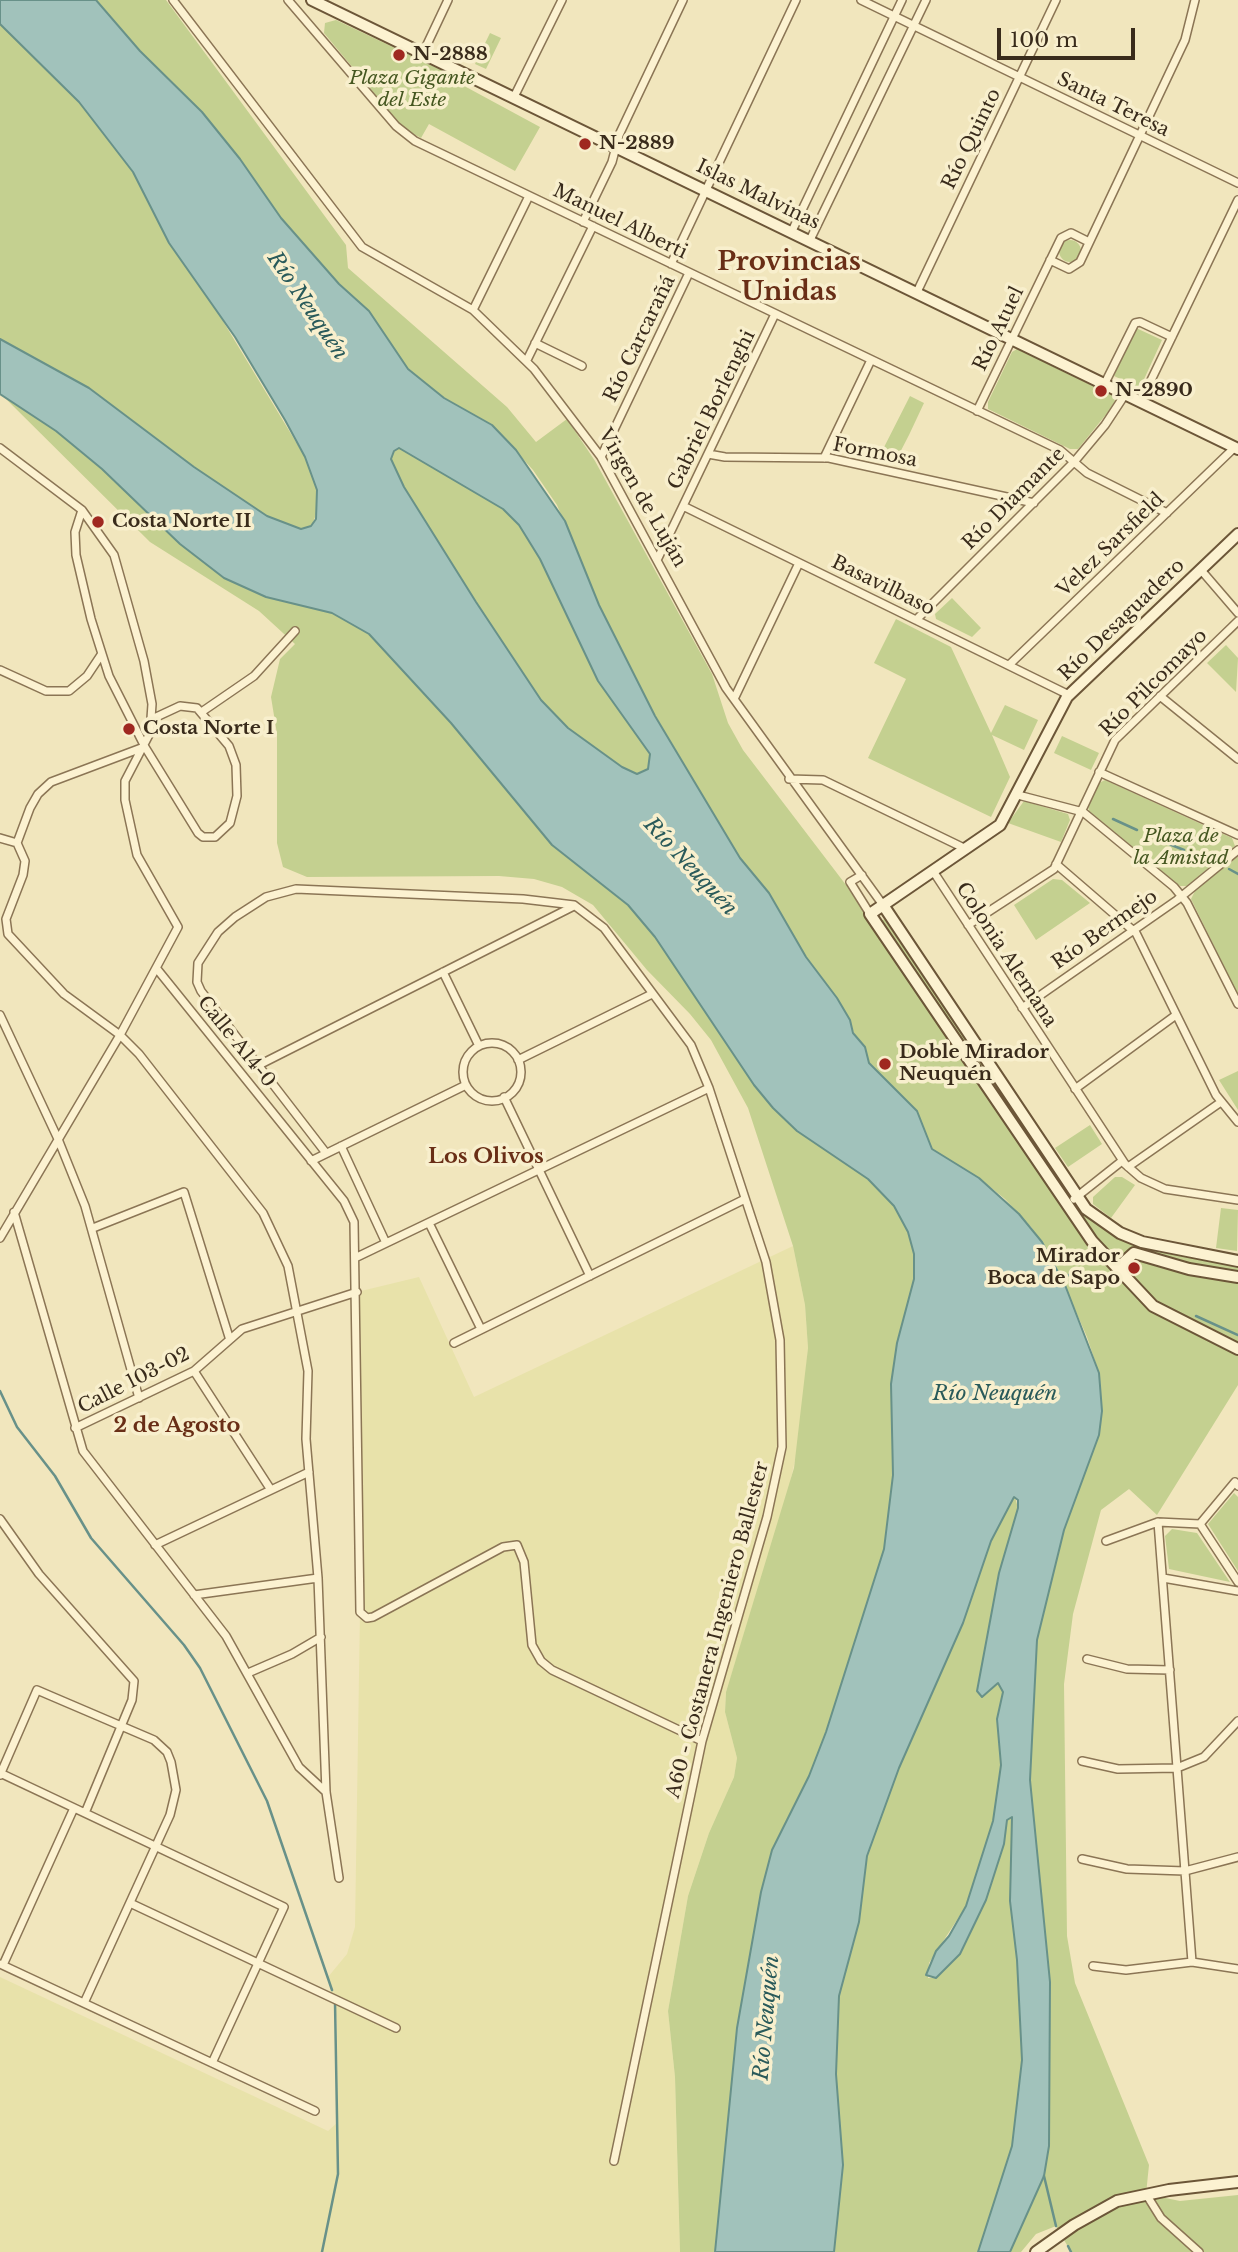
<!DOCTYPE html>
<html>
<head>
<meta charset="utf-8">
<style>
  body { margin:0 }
  #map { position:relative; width:1238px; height:2252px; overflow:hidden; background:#f1e6bd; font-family:"Libre Baskerville",serif }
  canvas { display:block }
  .scale { position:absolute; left:997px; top:28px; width:138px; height:32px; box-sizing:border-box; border:4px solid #392b1b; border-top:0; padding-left:9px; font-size:21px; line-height:24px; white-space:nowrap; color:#392b1b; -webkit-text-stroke:5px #f8efcd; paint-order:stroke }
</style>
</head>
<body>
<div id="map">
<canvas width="1238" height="2252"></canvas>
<div class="scale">100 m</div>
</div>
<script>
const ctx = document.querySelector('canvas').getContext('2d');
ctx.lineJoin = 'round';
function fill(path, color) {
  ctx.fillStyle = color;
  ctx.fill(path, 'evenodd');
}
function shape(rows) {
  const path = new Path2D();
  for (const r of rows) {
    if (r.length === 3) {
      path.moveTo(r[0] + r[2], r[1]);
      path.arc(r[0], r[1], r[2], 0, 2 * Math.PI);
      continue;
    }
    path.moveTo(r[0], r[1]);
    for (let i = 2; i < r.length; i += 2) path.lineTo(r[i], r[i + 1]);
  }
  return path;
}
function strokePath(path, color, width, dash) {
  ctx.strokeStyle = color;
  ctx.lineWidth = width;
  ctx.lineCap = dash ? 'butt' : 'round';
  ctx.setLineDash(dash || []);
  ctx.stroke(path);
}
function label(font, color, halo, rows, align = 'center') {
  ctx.font = font + ' "Libre Baskerville",serif';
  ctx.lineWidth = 7;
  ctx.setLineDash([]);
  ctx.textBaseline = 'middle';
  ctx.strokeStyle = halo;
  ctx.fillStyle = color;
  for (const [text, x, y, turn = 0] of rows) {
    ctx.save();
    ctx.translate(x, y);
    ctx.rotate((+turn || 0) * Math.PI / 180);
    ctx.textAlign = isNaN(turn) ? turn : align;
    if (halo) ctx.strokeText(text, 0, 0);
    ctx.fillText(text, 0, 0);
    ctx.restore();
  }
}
fill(shape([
  [793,1246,805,1305,808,1348,801,1432,786,1502,726,1692,725,1712,737,1758,734,1777,709,1833,688,1896,668,2011,675,2077,680,2252,0,2252,0,1977,328,2131,338,2122,337,2020,328,1977,347,1954,355,1927,360,1612,357,1292,419,1277,474,1397]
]), '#e8e2aa');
fill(shape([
  [96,0,166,0,346,245,348,268,507,407,536,442,567,419,595,461,712,674,728,723,743,750,846,885,1077,1230,1152,1310,1238,1354,1238,1385,1157,1515,1129,1489,1101,1510,1073,1614,1064,1684,1067,1936,1075,1983,1149,2165,1146,2194,1180,2201,1238,2195,1238,2252,1071,2252,1056,2226,1036,2234,1021,2252,1010,2252,1044,2176,1049,2146,1050,1982,1030,1780,1037,1640,1064,1530,1099,1435,1099,1373,1087,1337,1053,1259,1031,1227,1005,1199,979,1178,932,1149,917,1111,869,1063,837,998,806,957,769,893,740,858,642,693,599,605,557,505,533,470,492,425,444,398,408,369,369,311,339,284,281,218,240,159,202,112,140,51],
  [336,20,456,77,455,81,540,127,515,171,429,124,421,138,403,128,324,33,325,23],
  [0,24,79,102,133,172,305,457,317,490,317,511,312,526,301,529,292,528,267,516,194,467,89,388,0,339],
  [490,33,501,38,486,69,475,64],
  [1070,251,11],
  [1136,328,1162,340,1140,388,1114,376],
  [1017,349,1113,396,1115,401,1108,412,1078,449,1070,449,988,409,988,402,1012,352],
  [910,396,924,403,909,435,894,464,877,461],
  [4,397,56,431,102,469,180,544,224,578,266,597,332,613,369,634,451,723,552,845,628,905,655,937,754,1085,773,1108,797,1131,868,1179,894,1206,908,1232,914,1254,914,1279,897,1343,893,1475,884,1550,842,1687,753,1940,737,2028,715,2252,680,2252,675,2077,668,2011,688,1896,709,1833,734,1777,737,1758,725,1712,726,1692,794,1468,808,1348,805,1305,793,1246,748,1108,711,1040,690,1014,647,970,593,905,562,887,534,879,499,876,307,877,283,867,277,843,277,734,271,697,280,659,295,644,259,611,150,542],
  [399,448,503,509,519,525,540,559,598,681,650,754,648,769,637,774,627,771,568,728,541,700,476,602,404,487,391,459,394,451],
  [952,598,981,628,972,637,936,619,935,614],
  [896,619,951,647,991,733,1005,705,1038,720,1024,750,992,735,1010,777,991,817,868,758,906,679,874,663],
  [1226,645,1238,658,1236,692,1207,663],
  [1062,736,1099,753,1091,770,1054,753],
  [1105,780,1232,838,1235,846,1187,886,1180,886,1089,811,1088,805,1099,783],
  [1024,801,1068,814,1070,820,1061,842,1008,823],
  [1238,856,1238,995,1191,899,1195,891],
  [1053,879,1062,880,1090,903,1036,940,1014,905],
  [884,919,1065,1188,1064,1192,881,922],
  [1238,1071,1238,1110,1219,1080],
  [1090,1125,1102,1144,1068,1167,1055,1148],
  [1115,1177,1122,1177,1135,1185,1111,1218,1093,1204,1093,1197],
  [1221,1208,1238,1210,1237,1251,1216,1248],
  [1080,1212,1122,1240,1156,1251,1238,1266,1238,1274,1129,1251,1118,1263,1097,1241],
  [1133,1257,1238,1280,1238,1345,1157,1304,1128,1274,1126,1266],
  [1234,1493,1238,1497,1238,1571,1208,1524],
  [1015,1497,1018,1508,999,1573,977,1691,982,1697,998,1683,1003,1692,998,1735,1001,1765,993,1821,966,1906,929,1963,928,1978,936,1978,967,1941,986,1900,1004,1844,1007,1820,1012,1817,1010,1901,1017,1960,1022,2060,1012,2146,978,2252,834,2252,843,2165,836,2074,839,1996,859,1922,867,1856,899,1768,963,1623,991,1541,1010,1500],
  [1172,1529,1197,1533,1230,1582,1169,1569,1165,1536]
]), '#c4d090');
const water = shape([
  [0,0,96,0,140,51,202,112,240,159,281,218,339,284,369,311,408,369,444,398,492,425,516,450,565,521,599,605,655,716,740,858,769,893,806,957,837,998,850,1020,853,1033,865,1047,869,1063,917,1111,932,1149,979,1178,1019,1214,1042,1242,1065,1285,1099,1373,1102,1411,1099,1435,1064,1530,1037,1640,1030,1780,1050,1982,1049,2146,1044,2176,1010,2252,978,2252,1012,2146,1022,2060,1017,1960,1010,1901,1012,1817,1007,1820,1004,1844,986,1900,960,1954,936,1978,926,1975,936,1951,949,1936,966,1906,993,1821,1001,1765,997,1719,1003,1692,998,1683,982,1697,977,1691,999,1573,1018,1508,1018,1500,1014,1497,991,1541,963,1623,899,1768,867,1856,859,1922,839,1996,836,2074,843,2165,834,2252,715,2252,737,2028,761,1892,772,1850,809,1776,826,1732,884,1549,893,1475,891,1384,897,1343,914,1279,914,1254,908,1232,894,1206,868,1179,797,1131,773,1108,754,1085,655,937,628,905,552,845,451,723,369,634,332,613,266,597,224,578,180,544,102,469,56,431,0,394,0,339,89,388,194,467,267,516,301,529,311,526,316,519,317,490,305,457,285,420,235,337,169,243,133,172,79,102,0,24,0,0],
  [399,448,503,509,519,525,540,559,598,681,650,754,648,769,637,774,622,767,568,728,541,700,476,602,404,487,391,459,394,451,399,448]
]);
fill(water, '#a1c2bb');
strokePath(water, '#689189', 2);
strokePath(shape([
  [1113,819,1137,830],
  [1169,844,1184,850],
  [1229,869,1238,874],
  [1060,1278,1077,1272,1090,1273],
  [1196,1316,1238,1335],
  [0,1391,17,1427,55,1476,91,1538,184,1645,200,1668,267,1801,332,1990],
  [1044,2176,1056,2226],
  [1068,2246,1071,2252],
  [322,2252,338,2174,335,2002]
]), '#689189', 2.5);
const street = shape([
  [173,0,362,247,473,310,534,369,601,457,726,688,883,905],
  [288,0,396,126,415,141,1060,450,1087,473,1167,513],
  [861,0,1238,183],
  [423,53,448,0],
  [514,97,562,0],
  [583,222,612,162,619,135,683,0],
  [792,231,902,0],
  [810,240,926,0],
  [1050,260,1069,269,1080,262,1185,40,1195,0],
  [671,264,796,0],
  [917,292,1056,0],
  [473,310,529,196],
  [535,343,582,366],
  [527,360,593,226],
  [1105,383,1135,323,1140,322,1172,337],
  [1141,401,1238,200],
  [977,411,1061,238,1071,233,1089,242],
  [0,448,82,510,114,555,144,661,152,704,150,733,125,781,125,800,137,855,178,927,120,1035,0,1238],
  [708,454,725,457,829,458,1034,503],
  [601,457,689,273],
  [824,458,871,360],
  [683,506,1069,695],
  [82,510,75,532,76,555,91,619,109,676,145,747,198,833,203,837,215,837,230,823,237,796,236,765,229,746,197,708,180,706,152,719],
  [658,558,775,314],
  [1201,570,1238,613],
  [916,620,1074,462,1105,425,1126,393],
  [1009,665,1234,448],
  [0,670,46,691,69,691,87,676,101,655],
  [1160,696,1238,759],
  [734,699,799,563],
  [203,711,254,676,295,631],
  [1099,772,1238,835],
  [789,779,823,780,966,849],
  [1018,795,1083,812,1174,887,1187,903,1238,1004],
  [0,838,17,843,25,861,23,875,6,919,8,934,64,994,120,1035,139,1054,263,1213,288,1266,308,1371,306,1439,318,1578,326,1792,339,1878],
  [17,843,30,808,38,794,51,782,144,747],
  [1056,864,1136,933,1216,1095,1238,1122],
  [933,871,1125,1164,1141,1178,1165,1189,1238,1200],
  [862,875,850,882,870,914],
  [968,925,1054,869,1115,740,1238,621],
  [157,969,344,1201,354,1222,360,1612,367,1618,373,1617,503,1547,517,1545,524,1562,532,1645,541,1661,552,1670,702,1741],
  [443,972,479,1046],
  [1022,1008,1177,900,1238,850],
  [0,1015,58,1139,85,1206,139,1398],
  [492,1072,29],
  [518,1060,652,994],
  [259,1065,574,906],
  [1075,1089,1176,1015],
  [504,1097,590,1276],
  [341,1146,386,1243],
  [326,1153,201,991,197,982,198,963,218,932,235,917,266,897,296,889,523,899,574,905,604,928,691,1045,709,1088,766,1262,780,1340,782,1447,767,1517,702,1741,614,2161],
  [311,1161,466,1085],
  [1128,1167,1221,1102],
  [1074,1199,1122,1161],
  [14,1212,83,1451,226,1636,299,1767,326,1792],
  [429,1223,481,1329],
  [93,1228,184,1192,229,1337],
  [357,1257,709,1088],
  [454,1343,745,1199],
  [194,1371,271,1490],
  [75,1428,194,1371,242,1329,357,1292],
  [0,1519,39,1574,134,1681,132,1700,85,1813],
  [1158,1522,1192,1962],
  [1200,1524,1238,1582],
  [1106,1541,1158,1522,1200,1524,1235,1482,1238,1486],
  [155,1545,309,1472],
  [1163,1578,1238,1591],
  [194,1595,318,1578],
  [1087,1659,1127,1669,1170,1670],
  [248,1673,292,1654,321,1637],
  [1082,1761,1118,1769,1177,1768,1204,1757,1238,1721],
  [0,1773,284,1907,212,2063],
  [0,1775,37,1690,154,1740,167,1752,171,1762,176,1790,170,1815,84,2003],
  [1082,1859,1127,1869,1185,1871,1238,1857],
  [130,1903,396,2028],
  [0,1964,315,2111],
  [3,1965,74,1808],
  [1093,1966,1126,1970,1192,1962,1238,1969],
  [1146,2194,1161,2218,1199,2252]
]);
const secondary = shape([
  [312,0,1238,449],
  [1238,534,1067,697,1000,825,870,914,1092,1241,1153,1306,1238,1349],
  [883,905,1086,1209,1120,1233,1142,1242,1238,1261],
  [1126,1277,1124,1262,1134,1253,1189,1269,1238,1277],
  [1036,2252,1074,2225,1117,2201,1169,2190,1238,2182]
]);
strokePath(street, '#8b7555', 10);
strokePath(secondary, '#6c5638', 14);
strokePath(street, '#fcf2d1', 7);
strokePath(secondary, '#fcf2d1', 10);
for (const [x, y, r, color] of [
  [399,55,7,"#9f2820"],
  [585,144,7,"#9f2820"],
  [1101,391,7,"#9f2820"],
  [98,522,7,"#9f2820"],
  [129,729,7,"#9f2820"],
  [885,1064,7,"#9f2820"],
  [1134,1268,7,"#9f2820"]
]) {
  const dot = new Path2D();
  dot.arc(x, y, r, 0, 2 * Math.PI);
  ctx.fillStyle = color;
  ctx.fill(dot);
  strokePath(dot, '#f8efcd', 2.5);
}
label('bold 19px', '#392b1b', '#f8efcd', [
  ["N-2888",413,55],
  ["N-2889",599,144],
  ["N-2890",1115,391],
  ["Costa Norte II",112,522],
  ["Costa Norte I",143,729],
  ["Doble Mirador",899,1053],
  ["Neuquén",899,1075],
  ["Mirador",1120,1257,"right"],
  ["Boca de Sapo",1120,1279,"right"]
], 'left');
label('italic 19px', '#455720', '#f8efcd', [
  ["Plaza Gigante",412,79],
  ["del Este",412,101],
  ["Plaza de",1181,837],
  ["la Amistad",1181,859]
]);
label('19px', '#392b1b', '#f8efcd', [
  ["Santa Teresa",1113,105,26],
  ["Río Quinto",972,139,-64],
  ["Islas Malvinas",758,195,26],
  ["Manuel Alberti",620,222,26],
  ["Río Atuel",999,329,-64],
  ["Río Carcarañá",640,339,-64],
  ["Gabriel Borlenghi",712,410,-64],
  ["Formosa",875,453,11],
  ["Virgen de Luján",642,498,60],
  ["Río Diamante",1014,499,-45],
  ["Velez Sarsfield",1111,545,-44],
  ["Basavilbaso",883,586,26],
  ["Río Desaguadero",1122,620,-44],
  ["Río Pilcomayo",1154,683,-45],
  ["Río Bermejo",1105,930,-35],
  ["Colonia Alemana",1006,955,57],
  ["Calle A14-0",236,1042,51],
  ["Calle 103-02",134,1381,-27],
  ["A60 - Costanera Ingeniero Ballester",718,1630,-75]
]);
label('italic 21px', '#295a5a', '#f8efcd', [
  ["Río Neuquén",307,306,56],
  ["Río Neuquén",690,867,47],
  ["Río Neuquén",995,1394],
  ["Río Neuquén",767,2018,-85]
]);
label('bold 21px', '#692e16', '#f8efcd', [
  ["Los Olivos",486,1157],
  ["2 de Agosto",177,1426]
]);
label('bold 26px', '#692e16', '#f8efcd', [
  ["Provincias",789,263],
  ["Unidas",789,293]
]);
</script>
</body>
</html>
